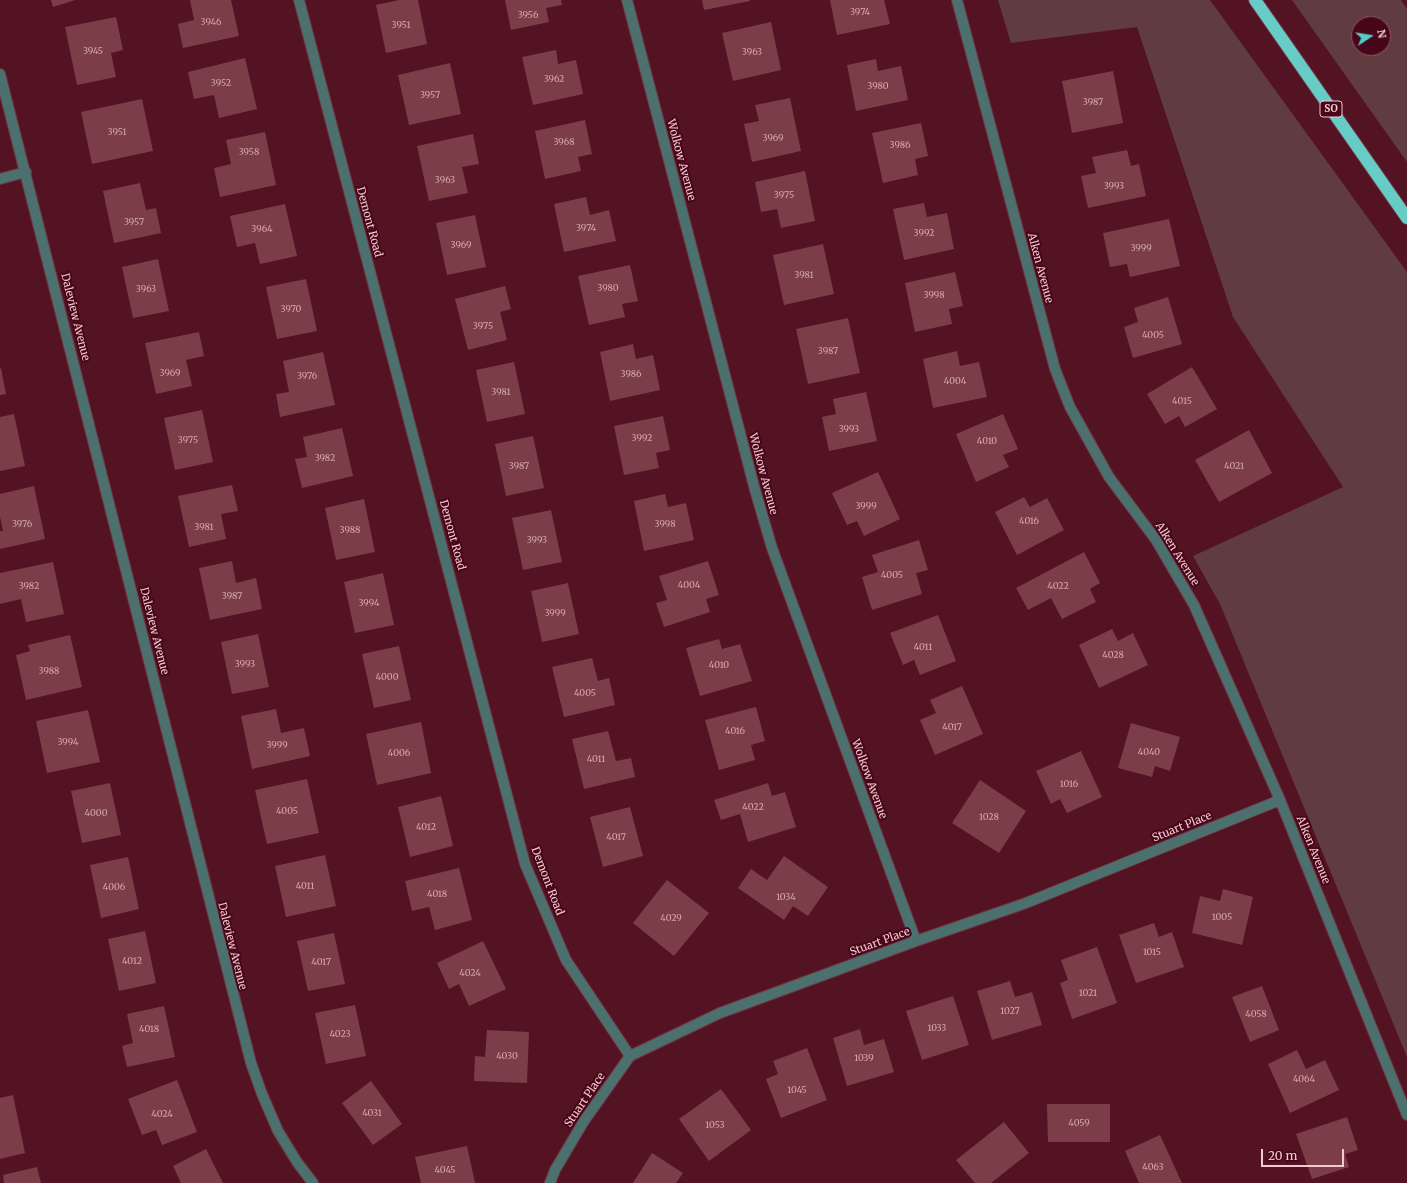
<!DOCTYPE html>
<html>
<head>
<meta charset="utf-8">
<style>
  body { margin:0 }
  #map { position:relative; width:1407px; height:1183px; overflow:hidden; background:#531322; font-family:Merriweather,serif }
  canvas { display:block }
  .north { position:absolute; left:1351px; top:16px; width:40px; height:40px; box-sizing:border-box; background:#470619; border:1px solid #8c5461; border-radius:50%; rotate:78deg; font-size:11px; font-weight:700; line-height:16px; text-align:center; color:#f3c9ce }
  .north::after { content:''; display:block; margin:auto; width:14px; height:18px; background:#54cdc8; clip-path:polygon(50% 0,100% 100%,50% 72%,0 100%) }
  .scale { position:absolute; left:1261px; top:1149px; width:83px; height:18px; box-sizing:border-box; border:2px solid #f3c9ce; border-top:0; padding-left:5px; font-size:12px; line-height:14px; white-space:nowrap; color:#f3c9ce; -webkit-text-stroke:3px #470619; paint-order:stroke }
</style>
</head>
<body>
<div id="map">
<canvas width="1407" height="1183"></canvas>
<div class="north">N</div>
<div class="scale">20 m</div>
</div>
<script>
const ctx = document.querySelector('canvas').getContext('2d');
ctx.lineJoin = 'round';
function fill(path, color) {
  ctx.fillStyle = color;
  ctx.fill(path, 'evenodd');
}
function shape(rows) {
  const path = new Path2D();
  for (const r of rows) {
    path.moveTo(r[0], r[1]);
    for (let i = 2; i < r.length; i += 2) path.lineTo(r[i], r[i + 1]);
  }
  return path;
}
function strokePath(path, color, width, dash) {
  ctx.strokeStyle = color;
  ctx.lineWidth = width;
  ctx.lineCap = dash ? 'butt' : 'round';
  ctx.setLineDash(dash || []);
  ctx.stroke(path);
}
function label(font, color, halo, rows, align = 'center') {
  ctx.font = font + ' Merriweather,serif';
  ctx.lineWidth = 4;
  ctx.setLineDash([]);
  ctx.textBaseline = 'middle';
  ctx.strokeStyle = halo;
  ctx.fillStyle = color;
  for (const [text, x, y, turn = 0] of rows) {
    ctx.save();
    ctx.translate(x, y);
    ctx.rotate((+turn || 0) * Math.PI / 180);
    ctx.textAlign = isNaN(turn) ? turn : align;
    if (halo) ctx.strokeText(text, 0, 0);
    ctx.fillText(text, 0, 0);
    ctx.restore();
  }
}
fill(shape([
  [998,0,1210,0,1407,272,1407,1057,1220,604,1193,556,1343,487,1233,317,1137,27,1011,43],
  [1292,0,1401,0,1407,9,1407,162],
  [1359,24,1383,24,1383,48,1359,48]
]), '#603b40');
fill(shape([
  [51,0,75,0,53,7],
  [190,0,231,0,239,36,183,48,178,24,194,20],
  [399,0,418,0,427,44,386,53,376,5],
  [505,0,561,0,562,5,546,8,549,22,511,30],
  [702,0,750,0,750,1,704,10],
  [830,0,884,0,890,24,837,35],
  [116,17,123,50,111,53,116,77,77,85,65,27],
  [771,22,781,70,733,81,722,33],
  [556,50,558,64,576,60,583,94,533,105,522,57],
  [245,58,257,109,219,118,214,95,194,99,188,72],
  [876,59,878,71,901,66,908,100,856,111,847,65],
  [450,63,461,114,409,125,398,75],
  [1113,71,1123,123,1072,133,1062,81],
  [790,98,801,151,752,162,744,124,759,121,755,105],
  [142,99,153,151,92,164,81,112],
  [585,120,592,154,578,157,581,171,545,179,535,131],
  [921,123,928,156,915,159,918,175,883,183,872,133],
  [265,132,276,185,220,197,214,168,231,164,226,140],
  [473,134,479,164,462,167,468,193,429,201,417,146],
  [1127,150,1131,166,1139,164,1146,196,1088,208,1081,176,1096,173,1092,157],
  [805,171,815,221,781,228,777,209,761,212,755,182],
  [140,183,146,210,156,208,161,233,114,243,103,191],
  [586,197,590,215,609,210,616,241,564,252,554,204],
  [924,203,927,217,947,213,954,249,904,260,893,209],
  [285,204,297,256,260,264,255,243,237,247,230,216],
  [475,215,486,267,447,275,436,223],
  [1169,219,1180,266,1130,277,1127,264,1110,267,1103,233],
  [823,244,834,294,784,305,773,255],
  [158,259,169,311,133,318,122,267],
  [630,265,638,301,622,304,625,317,589,325,578,276],
  [955,272,963,306,949,309,952,324,915,332,905,283],
  [306,279,317,331,277,339,266,287],
  [505,286,511,309,500,312,507,340,468,350,455,299],
  [1168,297,1182,344,1133,358,1124,327,1138,322,1134,308],
  [848,318,860,373,808,384,796,329],
  [199,332,204,356,186,360,192,386,156,394,145,343],
  [633,344,636,359,653,355,660,390,610,401,600,352],
  [957,351,960,366,979,362,987,397,933,408,923,359],
  [323,352,335,405,280,417,276,394,289,392,283,361],
  [514,362,525,414,487,422,476,370],
  [1192,367,1217,409,1185,427,1179,416,1165,424,1147,394],
  [1,368,6,394,0,395,0,369],
  [866,392,877,441,829,451,822,417,836,414,833,399],
  [202,410,213,462,175,470,164,418],
  [14,414,25,466,0,471,0,417],
  [1003,414,1018,449,1003,455,1009,467,976,482,956,434],
  [663,416,670,450,656,453,659,468,624,475,614,426],
  [342,428,353,476,302,488,295,459,307,457,303,437],
  [1249,430,1272,473,1219,502,1195,460],
  [533,436,544,488,506,496,495,444],
  [878,472,900,519,864,536,857,521,847,525,832,493],
  [232,485,238,511,221,514,226,539,189,547,178,496],
  [34,486,45,539,0,549,0,531,3,531,0,517,0,494],
  [665,494,668,507,686,503,694,540,644,551,634,501],
  [1024,497,1030,507,1047,498,1064,530,1017,555,995,512],
  [364,499,375,552,336,560,325,508],
  [551,510,562,562,523,570,512,518],
  [919,540,928,570,916,573,922,594,872,610,862,577,878,572,872,555],
  [1084,552,1100,583,1090,589,1096,602,1062,619,1051,598,1028,610,1016,588],
  [232,561,236,583,256,578,262,609,210,620,199,568],
  [708,561,719,595,706,599,710,612,664,627,656,603,667,600,659,576],
  [53,562,64,614,26,622,21,599,0,604,0,573],
  [383,573,394,625,355,633,344,582],
  [568,583,579,634,542,642,531,591],
  [938,615,956,661,920,675,914,660,903,665,890,633],
  [1112,629,1118,641,1133,633,1148,665,1099,688,1079,645],
  [258,634,269,687,232,694,221,642],
  [70,635,82,687,26,700,16,655,30,651,28,645],
  [719,639,722,649,740,644,752,681,700,696,686,648],
  [399,646,411,700,374,708,362,654],
  [592,658,598,681,609,678,615,705,564,717,552,667],
  [962,686,983,734,935,755,920,720,936,713,930,700],
  [756,707,765,741,751,745,755,760,719,770,705,720],
  [276,709,281,733,304,728,310,756,252,769,241,716],
  [88,710,100,762,47,773,36,721],
  [421,722,431,773,377,785,366,734],
  [1131,723,1180,737,1170,771,1155,766,1152,777,1118,768],
  [608,731,616,761,631,758,635,777,584,789,572,739],
  [1081,751,1102,797,1067,813,1060,799,1051,804,1036,771],
  [307,779,319,833,267,844,255,790],
  [980,780,1026,811,999,853,952,823],
  [110,783,121,835,82,843,71,791],
  [768,783,772,796,785,792,796,827,748,842,740,814,721,820,714,800],
  [441,796,453,846,410,857,398,807],
  [630,807,643,856,603,867,590,817],
  [325,855,336,906,286,917,275,866],
  [784,856,828,887,808,916,793,906,784,920,738,888,751,869,767,880],
  [128,857,139,909,101,918,90,865],
  [459,868,472,920,435,930,429,907,412,911,405,881],
  [667,880,709,913,674,956,633,923],
  [1223,889,1253,897,1242,945,1192,933,1200,896,1220,901],
  [1154,923,1159,937,1172,932,1184,967,1136,983,1119,935],
  [145,931,156,983,119,991,108,939],
  [334,933,345,984,308,991,297,941],
  [483,941,506,989,469,1006,459,984,449,989,437,963],
  [1097,947,1117,1003,1072,1019,1060,983,1068,980,1061,960],
  [1010,981,1015,997,1032,992,1042,1025,992,1040,977,991],
  [1262,986,1279,1030,1250,1042,1232,997],
  [953,996,969,1045,922,1060,906,1011],
  [355,1005,366,1056,326,1064,315,1013],
  [164,1006,175,1057,127,1067,122,1046,133,1043,127,1014],
  [860,1029,864,1045,884,1039,894,1072,847,1086,833,1038],
  [487,1030,529,1032,527,1083,474,1081,475,1056,485,1057],
  [807,1048,827,1100,781,1118,766,1079,778,1074,773,1061],
  [1297,1050,1306,1069,1325,1060,1339,1090,1290,1113,1268,1064],
  [177,1080,197,1132,162,1145,156,1130,142,1135,128,1099],
  [371,1081,402,1124,373,1145,342,1103],
  [721,1089,751,1130,709,1161,679,1119],
  [13,1095,25,1153,0,1159,0,1098],
  [1047,1104,1110,1104,1110,1142,1048,1142],
  [1347,1117,1358,1150,1345,1154,1349,1167,1312,1179,1296,1134],
  [1004,1122,1029,1153,991,1183,975,1183,956,1160],
  [1160,1135,1182,1183,1139,1183,1125,1151],
  [467,1146,475,1183,421,1183,415,1157],
  [206,1149,223,1183,181,1183,173,1166],
  [652,1153,683,1173,676,1183,633,1183],
  [37,1167,41,1183,4,1183,3,1175]
]), '#7b3e48');
const minor = shape([
  [299,0,525,864,566,960,630,1056],
  [627,0,755,490,772,548,916,941],
  [957,0,1055,369,1070,407,1109,477,1156,540,1194,605,1280,800,1407,1115],
  [0,74,251,1063,262,1094,278,1131,297,1162,313,1183],
  [0,179,26,172],
  [550,1183,555,1170,584,1121,630,1056,720,1013,916,941,1026,903,1280,800]
]);
const highway = shape([
  [1255,0,1407,218]
]);
strokePath(minor, '#703441', 12);
strokePath(highway, '#703441', 14);
strokePath(minor, '#4b706e', 10);
strokePath(highway, '#67cbc6', 12);
label('9px', '#d5a6ac', null, [
  ["3974",860,12],
  ["3956",528,15],
  ["3946",211,22],
  ["3951",401,25],
  ["3945",93,51],
  ["3963",752,52],
  ["3962",554,79],
  ["3952",221,83],
  ["3980",878,86],
  ["3957",430,95],
  ["3987",1093,102],
  ["3951",117,132],
  ["3969",773,138],
  ["3968",564,142],
  ["3986",900,145],
  ["3958",249,152],
  ["3963",445,180],
  ["3993",1114,186],
  ["3975",784,195],
  ["3957",134,222],
  ["3974",586,228],
  ["3964",262,229],
  ["3992",924,233],
  ["3969",461,245],
  ["3999",1141,248],
  ["3981",804,275],
  ["3980",608,288],
  ["3963",146,289],
  ["3998",934,295],
  ["3970",291,309],
  ["3975",483,326],
  ["4005",1153,335],
  ["3987",828,351],
  ["3969",170,373],
  ["3986",631,374],
  ["3976",307,376],
  ["4004",955,381],
  ["3981",501,392],
  ["4015",1182,401],
  ["3993",849,429],
  ["3992",642,438],
  ["3975",188,440],
  ["4010",987,441],
  ["3982",325,458],
  ["3987",519,466],
  ["4021",1234,466],
  ["3999",866,506],
  ["4016",1029,521],
  ["3976",22,524],
  ["3998",665,524],
  ["3981",204,527],
  ["3988",350,530],
  ["3993",537,540],
  ["4005",892,575],
  ["4004",689,585],
  ["3982",29,586],
  ["4022",1058,586],
  ["3987",232,596],
  ["3994",369,603],
  ["3999",555,613],
  ["4011",923,647],
  ["4028",1113,655],
  ["3993",245,664],
  ["4010",719,665],
  ["3988",49,671],
  ["4000",387,677],
  ["4005",585,693],
  ["4017",952,727],
  ["4016",735,731],
  ["3994",68,742],
  ["3999",277,745],
  ["4040",1149,752],
  ["4006",399,753],
  ["4011",596,759],
  ["1016",1069,784],
  ["4022",753,807],
  ["4005",287,811],
  ["4000",96,813],
  ["1028",989,817],
  ["4012",426,827],
  ["4017",616,837],
  ["4011",305,886],
  ["4006",114,887],
  ["4018",437,894],
  ["1034",786,897],
  ["1005",1222,917],
  ["4029",671,918],
  ["1015",1152,952],
  ["4012",132,961],
  ["4017",321,962],
  ["4024",470,973],
  ["1021",1088,993],
  ["1027",1010,1011],
  ["4058",1256,1014],
  ["1033",937,1028],
  ["4018",149,1029],
  ["4023",340,1034],
  ["4030",507,1056],
  ["1039",864,1058],
  ["4064",1304,1079],
  ["1045",797,1090],
  ["4031",372,1113],
  ["4024",162,1114],
  ["4059",1079,1123],
  ["1053",715,1125],
  ["4063",1153,1167],
  ["4045",445,1170]
]);
for (const [x, y, w] of [
  [1331,109,22]
]) {
  const box = new Path2D();
  box.roundRect(x - w / 2, y - 8, w, 16, 3);
  ctx.fillStyle = '#470619';
  ctx.fill(box);
  strokePath(box, '#f3c9ce', 1);
}
label('bold 10px', '#f3c9ce', null, [
  ["SO",1331,109]
]);
label('11px', '#f3c9ce', '#470619', [
  ["Wolkow Avenue",681,160,75],
  ["Demont Road",369,222,75],
  ["Alken Avenue",1040,268,75],
  ["Daleview Avenue",75,317,76],
  ["Wolkow Avenue",763,474,75],
  ["Demont Road",452,535,75],
  ["Alken Avenue",1177,554,58],
  ["Daleview Avenue",154,631,76],
  ["Wolkow Avenue",869,779,70],
  ["Stuart Place",1182,827,-22],
  ["Alken Avenue",1313,850,68],
  ["Demont Road",547,881,69],
  ["Stuart Place",880,942,-20],
  ["Daleview Avenue",232,946,76],
  ["Stuart Place",585,1100,-56]
]);
</script>
</body>
</html>
